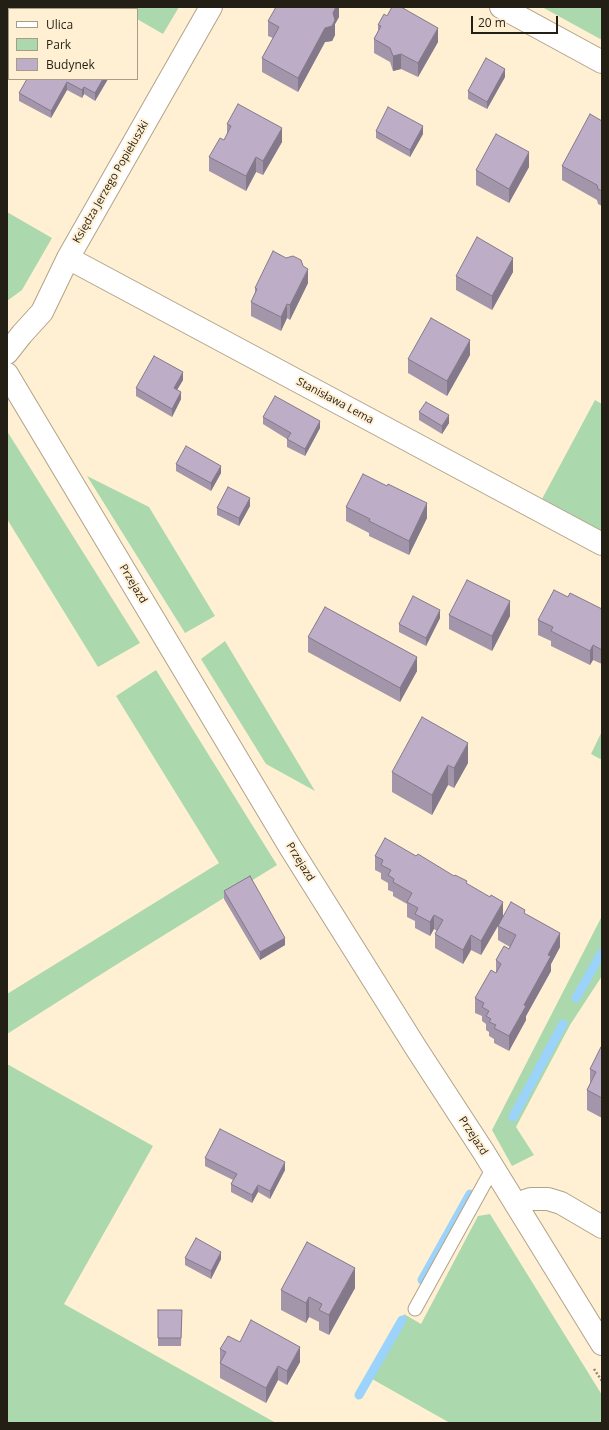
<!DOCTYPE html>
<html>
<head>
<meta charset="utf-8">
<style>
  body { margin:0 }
  #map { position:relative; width:609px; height:1430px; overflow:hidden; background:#fff0d4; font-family:"Open Sans",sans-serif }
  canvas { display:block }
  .frame { position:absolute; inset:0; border:8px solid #241f15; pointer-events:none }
  .legend { position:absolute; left:8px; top:8px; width:130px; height:72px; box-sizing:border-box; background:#fff0d4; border:1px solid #a79c88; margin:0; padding:5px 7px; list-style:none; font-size:12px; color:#241f15 }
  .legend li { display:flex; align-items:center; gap:8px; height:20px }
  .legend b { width:20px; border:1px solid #a79c88 }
  .scale { position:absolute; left:471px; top:16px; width:87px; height:18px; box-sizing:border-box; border:2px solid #241f15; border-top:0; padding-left:5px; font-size:12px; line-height:14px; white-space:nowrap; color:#241f15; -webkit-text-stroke:3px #fff0d4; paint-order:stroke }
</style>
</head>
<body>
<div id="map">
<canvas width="609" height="1430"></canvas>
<div class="frame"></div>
<ul class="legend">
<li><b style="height:5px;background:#fff"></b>Ulica</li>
<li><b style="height:11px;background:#abd9ad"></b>Park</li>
<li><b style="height:11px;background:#bdadc6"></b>Budynek</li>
</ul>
<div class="scale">20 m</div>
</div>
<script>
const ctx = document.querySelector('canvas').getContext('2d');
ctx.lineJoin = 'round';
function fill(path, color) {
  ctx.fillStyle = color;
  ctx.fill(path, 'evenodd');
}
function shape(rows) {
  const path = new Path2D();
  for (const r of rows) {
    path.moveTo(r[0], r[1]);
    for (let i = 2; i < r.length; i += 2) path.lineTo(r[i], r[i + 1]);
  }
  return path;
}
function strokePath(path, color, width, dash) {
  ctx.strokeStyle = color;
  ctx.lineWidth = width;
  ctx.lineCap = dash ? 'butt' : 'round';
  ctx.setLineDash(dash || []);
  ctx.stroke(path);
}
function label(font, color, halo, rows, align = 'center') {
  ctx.font = font + ' "Open Sans",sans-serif';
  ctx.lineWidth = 4;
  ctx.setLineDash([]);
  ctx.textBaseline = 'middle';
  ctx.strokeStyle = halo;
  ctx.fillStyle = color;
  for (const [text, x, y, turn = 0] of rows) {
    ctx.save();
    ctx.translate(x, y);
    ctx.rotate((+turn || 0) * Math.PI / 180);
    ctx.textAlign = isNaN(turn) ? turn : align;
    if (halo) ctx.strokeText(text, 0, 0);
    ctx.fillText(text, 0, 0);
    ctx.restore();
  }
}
fill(shape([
  [118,7,179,7,163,34,137,19,137,9,121,9],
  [542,7,602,7,602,40],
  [7,212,52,238,22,290,7,301],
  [595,400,602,404,602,531,542,499],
  [7,431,140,643,98,667,7,519],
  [87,476,149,507,215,616,185,633],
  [225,641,315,791,266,764,201,659],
  [156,670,277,865,111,968,7,1034,7,994,219,863,116,696],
  [602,731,602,760,591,754],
  [602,916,602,976,570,1025,516,1127,534,1155,512,1166,492,1130],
  [7,1064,153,1146,64,1304,276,1423,7,1423],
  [490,1214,602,1395,602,1423,450,1423,372,1379,404,1314,421,1324,478,1216]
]), '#abd9ad');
strokePath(shape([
  [576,998,602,952],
  [513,1117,563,1024],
  [422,1280,470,1194],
  [359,1395,402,1320]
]), '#9bd3fa', 9);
const service = shape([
  [415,1309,493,1168]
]);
const minor = shape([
  [501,7,602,62],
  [68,258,602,544],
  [7,353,22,334,42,312,68,258,211,7],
  [516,1204,531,1199,548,1199,561,1203,602,1227]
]);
const tertiary = shape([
  [7,374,290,847,416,1048,483,1151,602,1344]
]);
strokePath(service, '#b1a389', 15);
strokePath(minor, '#b1a389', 24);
strokePath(tertiary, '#b1a389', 24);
strokePath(shape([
  [594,1369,602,1381]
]), '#948976', 2.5, [2, 2]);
strokePath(service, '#fff', 13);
strokePath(minor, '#fff', 22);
strokePath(tertiary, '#fff', 22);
fill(shape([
  [339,7,339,17,335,24,335,35,332,41,325,42,298,92,262,72,262,58,273,38,268,36,268,21],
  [378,25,438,42,418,77,401,69,393,71,390,62,374,53,374,39,378,31],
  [505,77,487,109,468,99,468,91],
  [27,79,108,79,95,101,84,94,82,98,67,90,51,118,19,101,19,93],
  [602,121,602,206,598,204,597,200,562,180,562,166],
  [227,124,282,142,263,175,256,172,246,191,209,171,209,157,224,140,227,134],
  [376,131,423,134,410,157,376,138],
  [529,167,509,203,476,185,476,170],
  [286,258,308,283,290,320,287,318,281,331,251,316,251,302,255,293,255,288],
  [513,272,492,310,456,290,456,276],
  [470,355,447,396,408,373,408,359],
  [183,380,177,390,181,399,172,417,136,396,136,388],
  [419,412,449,423,442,434,419,420],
  [263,417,320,428,305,456,287,447,287,439,263,424],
  [176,464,221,473,211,491,176,471],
  [250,506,239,526,217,515,217,508],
  [346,507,427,518,409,555,369,536,369,533,346,521],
  [602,609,602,664,593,660,590,665,551,646,551,641,538,635,538,620],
  [449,615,510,616,492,651,449,629],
  [440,618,426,646,399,632,399,624],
  [308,637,417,671,400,702,308,652],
  [468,763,454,788,448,785,432,815,392,792,392,772],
  [375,856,416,856,467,884,503,916,525,914,560,947,551,964,551,971,526,1016,526,1020,509,1051,494,1043,494,1039,489,1036,489,1032,486,1030,486,1024,482,1021,482,1016,475,1013,475,998,496,973,496,960,509,949,510,947,498,940,498,926,481,955,471,950,463,964,435,948,435,934,437,931,434,929,430,936,415,928,415,921,407,917,407,904,393,896,393,892,388,890,388,883,381,879,381,873,375,870],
  [224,891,285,945,260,960,224,899],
  [602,1045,602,1118,587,1110,587,1090,590,1084,590,1069],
  [205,1158,285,1170,270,1199,258,1192,252,1203,231,1192,231,1184,233,1180,205,1166],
  [185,1258,221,1259,211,1279,185,1265],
  [355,1288,329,1335,319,1330,319,1322,309,1317,306,1323,281,1310,281,1290],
  [158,1310,182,1317,181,1346,158,1346],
  [240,1342,300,1362,287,1385,278,1380,266,1403,220,1378,220,1349]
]), '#a395aa');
fill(shape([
  [336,7,339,7,339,17,335,24,335,35,332,41,325,42,298,92,298,78],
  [438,28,438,42,418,77,418,63],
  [401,54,401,69,393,71,393,56],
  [505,69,505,77,487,109,487,102],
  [103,79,108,79,95,101,95,93],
  [67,82,67,90,51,118,51,111],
  [84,87,84,94,82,98,82,90],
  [423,126,423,134,410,157,410,150],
  [282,128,282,142,263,175,263,161],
  [529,152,529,167,509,203,509,189],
  [256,157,256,172,246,191,246,176],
  [513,258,513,272,492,310,492,296],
  [308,269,308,283,290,320,290,305],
  [287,304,287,318,281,331,281,317],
  [470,340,470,355,447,396,447,381],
  [183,372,183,380,174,395,174,388],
  [181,392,181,399,172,417,172,409],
  [449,415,449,423,442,434,442,426],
  [320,421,320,428,305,456,305,449],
  [221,466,221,473,211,491,211,483],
  [250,498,250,506,239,526,239,518],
  [427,503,427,518,409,555,409,541],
  [510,601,510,616,492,651,492,636],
  [440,610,440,618,426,646,426,638],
  [593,645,593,660,590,665,590,651],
  [417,657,417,671,400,702,400,688],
  [468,743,468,763,454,788,454,768],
  [448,765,448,785,432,815,432,795],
  [503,902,503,917,481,955,481,941],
  [434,915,434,929,430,936,430,922],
  [560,933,560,947,551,964,551,971,526,1016,526,1020,509,1051,509,1036,548,955],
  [471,935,471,950,463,964,463,950],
  [285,938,285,945,260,960,260,952],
  [285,1162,285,1170,270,1199,270,1191],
  [258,1185,258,1192,252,1203,252,1195],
  [221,1252,221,1259,211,1279,211,1271],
  [355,1268,355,1288,329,1335,329,1315],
  [309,1297,309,1317,306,1323,306,1303],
  [300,1347,300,1362,287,1385,287,1371],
  [278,1366,278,1380,266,1403,266,1388]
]), '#84798b');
const building = shape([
  [276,7,336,7,333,13,335,20,332,26,325,28,298,78,262,58,279,27,268,21,276,7],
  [392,7,401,7,438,28,418,63,401,54,393,56,390,48,374,39,381,26,378,25,384,14,387,16,392,7],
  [486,58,505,69,487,102,468,91,486,58],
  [27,79,103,79,95,93,84,87,82,90,67,82,51,111,19,93,27,79],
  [238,104,282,128,263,161,256,157,246,176,209,157,220,138,224,140,231,126,227,124,238,104],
  [388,107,423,126,410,150,376,131,388,107],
  [590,114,602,121,602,191,598,189,597,185,562,166,590,114],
  [496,134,529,152,509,189,476,170,496,134],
  [477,237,513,258,492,296,456,276,477,237],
  [273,251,286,258,293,256,301,260,303,266,308,269,290,305,287,304,281,317,251,302,257,289,255,288,273,251],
  [431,318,470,340,447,381,408,359,431,318],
  [154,356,183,372,174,388,181,392,172,409,136,388,154,356],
  [275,396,320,421,305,449,287,439,291,433,263,417,275,396],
  [426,402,449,415,442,426,419,412,426,402],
  [186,446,221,466,211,483,176,464,186,446],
  [363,474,387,486,388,484,427,503,409,541,369,521,370,519,346,507,363,474],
  [228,487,250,498,239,518,217,508,228,487],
  [467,580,510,601,492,636,449,615,467,580],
  [554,590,568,597,570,593,602,609,602,650,593,645,590,651,551,631,553,627,538,620,554,590],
  [413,596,440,610,426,638,399,624,413,596],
  [325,607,417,657,400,688,308,637,325,607],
  [422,717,468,743,454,768,448,765,432,795,392,772,422,717],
  [385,838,416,856,418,854,454,876,455,875,467,881,466,883,490,897,491,895,503,902,481,941,471,935,463,950,435,934,443,920,434,915,430,922,415,914,418,908,407,902,412,893,393,882,394,879,388,875,391,870,381,865,383,860,375,856,385,838],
  [250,876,285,938,260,952,224,891,250,876],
  [511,902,525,910,524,913,560,933,548,955,551,956,524,1005,526,1006,509,1036,494,1028,496,1025,489,1022,491,1019,486,1016,489,1011,482,1007,484,1003,475,998,491,970,496,973,501,964,496,960,504,946,509,949,516,935,498,926,511,902],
  [602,1045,602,1098,587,1090,596,1072,590,1069,602,1045],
  [220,1129,285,1162,270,1191,258,1185,252,1195,231,1184,237,1174,205,1158,220,1129],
  [196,1238,221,1252,211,1271,185,1258,196,1238],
  [307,1242,355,1268,329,1315,319,1310,322,1304,309,1297,306,1303,281,1290,307,1242],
  [158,1310,182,1310,181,1338,158,1338,158,1310],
  [251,1320,300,1347,287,1371,278,1366,266,1388,220,1363,226,1352,220,1349,228,1336,240,1342,251,1320]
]);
fill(building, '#bdadc6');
strokePath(building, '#84798b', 1);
label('11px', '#241f15', '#fff0d4', [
  ["Księdza Jerzego Popiełuszki",111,182,-60],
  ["Stanisława Lema",335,401,28],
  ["Przejazd",133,584,59],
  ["Przejazd",300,862,58],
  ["Przejazd",473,1136,57]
]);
</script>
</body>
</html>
